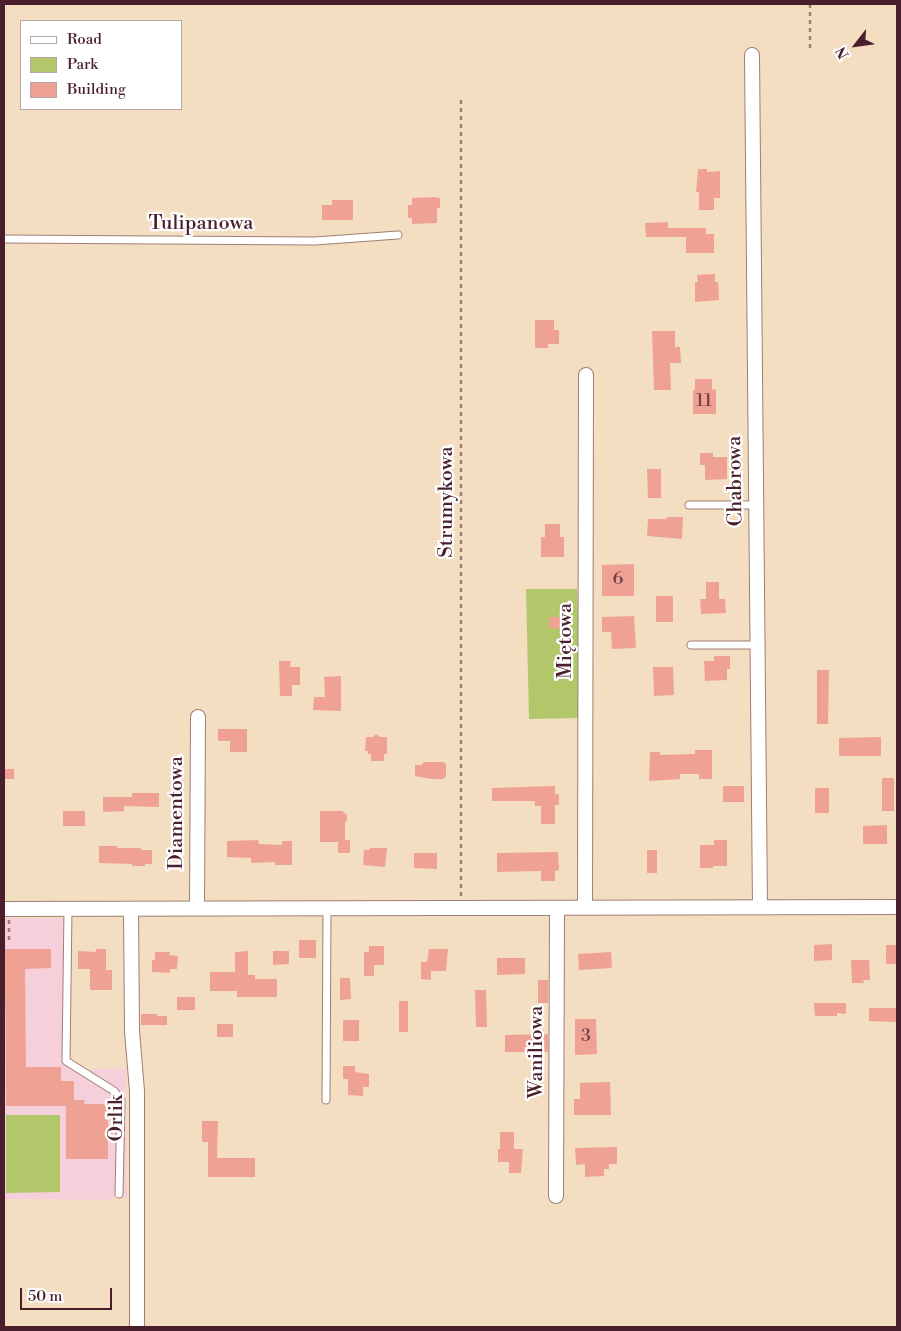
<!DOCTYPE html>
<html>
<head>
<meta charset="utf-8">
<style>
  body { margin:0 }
  #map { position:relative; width:901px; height:1331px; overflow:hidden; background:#f4dec1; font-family:"Libre Bodoni",serif }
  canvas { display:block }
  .frame { position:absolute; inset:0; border:5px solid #4a1f2b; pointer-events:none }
  .legend { position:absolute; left:20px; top:20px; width:162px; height:90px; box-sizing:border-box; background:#fff; border:1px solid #b7a5aa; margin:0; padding:6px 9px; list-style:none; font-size:15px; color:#4a1f2b }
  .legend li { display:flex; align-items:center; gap:10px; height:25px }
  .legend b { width:25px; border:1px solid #b7a5aa }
  .north { position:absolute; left:831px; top:20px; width:50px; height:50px; -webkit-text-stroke:4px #fff; paint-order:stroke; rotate:240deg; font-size:14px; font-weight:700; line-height:20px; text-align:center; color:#4a1f2b }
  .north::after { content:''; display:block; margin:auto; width:18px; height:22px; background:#4a1f2b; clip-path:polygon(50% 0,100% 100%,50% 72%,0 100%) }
  .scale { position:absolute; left:20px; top:1288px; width:92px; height:22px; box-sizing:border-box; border:2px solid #4a1f2b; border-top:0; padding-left:6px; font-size:15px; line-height:18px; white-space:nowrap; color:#4a1f2b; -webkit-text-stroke:4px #fff; paint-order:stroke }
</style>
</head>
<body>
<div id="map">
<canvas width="901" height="1331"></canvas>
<div class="frame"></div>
<ul class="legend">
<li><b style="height:6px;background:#fff"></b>Road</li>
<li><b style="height:14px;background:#b2c66a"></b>Park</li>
<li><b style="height:14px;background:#efa294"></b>Building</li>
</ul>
<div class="north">N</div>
<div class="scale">50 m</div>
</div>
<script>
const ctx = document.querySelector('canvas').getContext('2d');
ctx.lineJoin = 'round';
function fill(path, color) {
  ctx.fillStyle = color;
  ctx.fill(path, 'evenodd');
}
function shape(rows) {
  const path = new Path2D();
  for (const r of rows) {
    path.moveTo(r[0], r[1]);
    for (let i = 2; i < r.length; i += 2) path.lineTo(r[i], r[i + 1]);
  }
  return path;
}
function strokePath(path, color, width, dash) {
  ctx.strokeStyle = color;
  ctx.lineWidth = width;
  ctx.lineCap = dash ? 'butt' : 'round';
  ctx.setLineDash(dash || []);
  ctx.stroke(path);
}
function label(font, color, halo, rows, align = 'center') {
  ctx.font = font + ' "Libre Bodoni",serif';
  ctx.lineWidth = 4.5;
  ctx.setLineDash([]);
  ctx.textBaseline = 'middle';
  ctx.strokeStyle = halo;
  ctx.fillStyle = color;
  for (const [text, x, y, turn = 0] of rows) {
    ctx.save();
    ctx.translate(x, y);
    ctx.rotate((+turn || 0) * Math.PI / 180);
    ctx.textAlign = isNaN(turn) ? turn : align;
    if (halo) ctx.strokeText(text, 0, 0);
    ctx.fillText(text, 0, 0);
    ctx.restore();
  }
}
fill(shape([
  [7,918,70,918,70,1070,126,1068,127,1198,111,1198,111,1200,4,1199,4,921]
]), '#f5cfda');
fill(shape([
  [526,589,577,589,581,718,529,719],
  [6,1115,60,1115,60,1192,6,1193]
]), '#b2c66a');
fill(shape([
  [698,169,707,169,707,172,720,171,720,198,714,198,714,210,699,210,699,192,696,192],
  [434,197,440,198,440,208,437,208,437,223,412,224,412,218,408,218,408,205,412,205,412,198],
  [332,200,353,200,353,220,322,220,322,205,332,205],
  [668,222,668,228,706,228,706,234,714,234,714,253,686,253,686,237,646,237,645,223],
  [715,274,715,282,718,282,719,300,695,302,695,282,698,282,697,275],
  [535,320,554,320,554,330,559,330,559,344,548,344,548,348,535,348],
  [652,331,675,331,675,347,680,347,681,363,670,363,671,390,654,390],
  [695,379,712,379,712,390,716,389,716,414,693,414,693,390,695,390],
  [700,453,713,453,713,457,727,457,727,479,705,480,705,465,700,465],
  [647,469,661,469,661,498,648,498],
  [667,517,683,517,682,539,647,536,648,519,667,519],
  [545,524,560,524,560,537,564,537,564,557,541,557,541,537,545,537],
  [634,564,634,596,602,596,602,565],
  [706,582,719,582,719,599,725,599,726,613,701,614,700,599,706,599],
  [656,596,673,596,673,622,656,622],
  [634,616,636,648,612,649,611,632,602,632,602,617],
  [549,617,563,617,563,629,549,628],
  [714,656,730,656,730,669,727,669,727,680,705,681,704,661,714,661],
  [279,661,291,661,290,667,300,667,300,685,292,685,292,696,280,696],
  [653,667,673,667,674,695,654,696],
  [817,670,829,670,828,724,817,724],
  [341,676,341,711,313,710,314,697,325,697,324,677],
  [218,729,247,729,247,752,230,752,230,741,218,741],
  [376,734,380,737,387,737,387,754,384,754,384,761,371,761,371,754,368,754,368,751,365,751,366,737,373,737],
  [881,737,881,756,839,756,839,738],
  [695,750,712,750,712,779,699,779,699,774,680,774,680,779,649,781,650,752,660,752,660,755,695,754],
  [424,762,443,762,446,764,446,776,443,779,431,779,415,776,415,765,421,765],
  [4,769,14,769,14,779,4,779],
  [882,778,894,778,894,811,882,811],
  [555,786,555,794,559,794,559,805,555,805,555,824,541,824,541,806,535,806,535,801,492,801,492,788],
  [723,786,744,786,744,802,723,802],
  [815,788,829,788,829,813,815,813],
  [132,793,159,793,159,807,124,806,124,811,103,812,103,797,132,797],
  [63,811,85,811,85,826,63,826],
  [320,811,342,811,347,815,347,820,345,822,345,840,350,840,350,853,338,853,338,842,320,842],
  [887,825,887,844,863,844,863,826],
  [258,840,259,844,282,845,282,841,292,841,292,865,275,865,275,862,251,863,251,858,227,857,227,841],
  [714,840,727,840,727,866,713,866,713,868,700,868,700,845,714,845],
  [99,846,117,846,117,848,141,848,141,850,152,850,152,864,145,864,145,866,132,866,132,864,99,863],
  [370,848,387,848,385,867,363,865,364,850,370,850],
  [647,850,657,850,657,873,647,873],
  [558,852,559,870,555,871,555,881,541,881,541,871,497,872,497,853],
  [414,853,437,853,437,869,414,868],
  [299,940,316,940,316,958,299,958],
  [832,944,832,960,814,961,814,945],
  [886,945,897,945,896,964,886,964],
  [369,946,384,946,384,965,374,965,374,976,364,976,364,952,369,952],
  [5,949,51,949,51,968,25,969,26,1067,61,1067,61,1081,74,1081,74,1100,85,1100,84,1104,108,1104,108,1159,66,1159,66,1106,6,1106],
  [96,949,106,949,106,970,112,970,112,990,90,990,90,969,78,969,78,951,96,952],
  [429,949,448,949,446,971,431,971,431,980,421,979,421,962,427,962],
  [248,951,248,975,255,975,255,979,277,979,277,997,237,997,237,991,210,991,210,972,235,972,235,952],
  [273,951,289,951,289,964,273,965],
  [155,952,170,952,169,955,178,956,177,969,170,969,170,973,152,972,152,960,155,960],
  [611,952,612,968,579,970,578,954],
  [497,958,525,958,525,974,497,975],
  [851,960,869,960,870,980,863,980,864,983,852,983],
  [340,978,350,978,351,999,340,1000],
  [538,980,548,980,548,1003,538,1003],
  [475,990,486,990,487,1027,476,1027],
  [177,997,195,997,195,1010,177,1010],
  [399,1001,408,1001,408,1032,399,1032],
  [814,1003,846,1003,846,1014,837,1013,837,1016,815,1016],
  [869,1008,897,1008,897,1022,869,1021],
  [141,1014,157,1014,157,1016,167,1016,167,1025,141,1025],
  [575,1019,596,1019,597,1054,575,1055],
  [343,1020,359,1020,359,1041,343,1041],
  [217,1024,233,1024,233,1037,217,1037],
  [548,1034,548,1052,505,1052,505,1035],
  [343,1066,355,1066,355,1072,369,1074,369,1087,363,1087,363,1096,348,1095,348,1079,343,1079],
  [610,1082,611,1115,574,1115,574,1099,580,1099,580,1083],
  [202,1121,218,1121,217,1158,255,1158,255,1177,208,1177,208,1142,202,1142],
  [500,1132,514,1132,514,1149,523,1149,521,1173,509,1173,509,1162,498,1162,498,1149,500,1149],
  [617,1147,617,1164,609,1164,609,1169,604,1169,604,1176,585,1177,585,1164,576,1165,575,1148]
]), '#efa294');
const service = shape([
  [4,239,315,241,398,235],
  [689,505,756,505],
  [691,645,757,645],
  [68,909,66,1061,114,1091,121,1100,119,1194],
  [326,1100,327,908]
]);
const minor = shape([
  [752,55,760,907],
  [585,907,586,375],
  [197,908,198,717],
  [4,909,897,907],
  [131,909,132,1031,137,1091,137,1327],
  [556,1196,557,908]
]);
strokePath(service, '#9f7e76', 9);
strokePath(minor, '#9f7e76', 16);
strokePath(shape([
  [810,4,810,50],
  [461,896,461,96],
  [9,920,9,944]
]), '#9f7e76', 2.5, [4, 4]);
strokePath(service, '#fff', 7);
strokePath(minor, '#fff', 14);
label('18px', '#734045', null, [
  ["11",704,402],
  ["6",618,580],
  ["3",586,1037]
]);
label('20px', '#4a1f2b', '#fff', [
  ["Tulipanowa",201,224],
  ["Chabrowa",736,481,-91],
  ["Strumykowa",447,502,-90],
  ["Miętowa",566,641,-90],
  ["Diamentowa",177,813,-90],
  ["Waniliowa",537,1052,-90],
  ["Orlik",117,1118,-90]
]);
</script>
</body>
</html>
